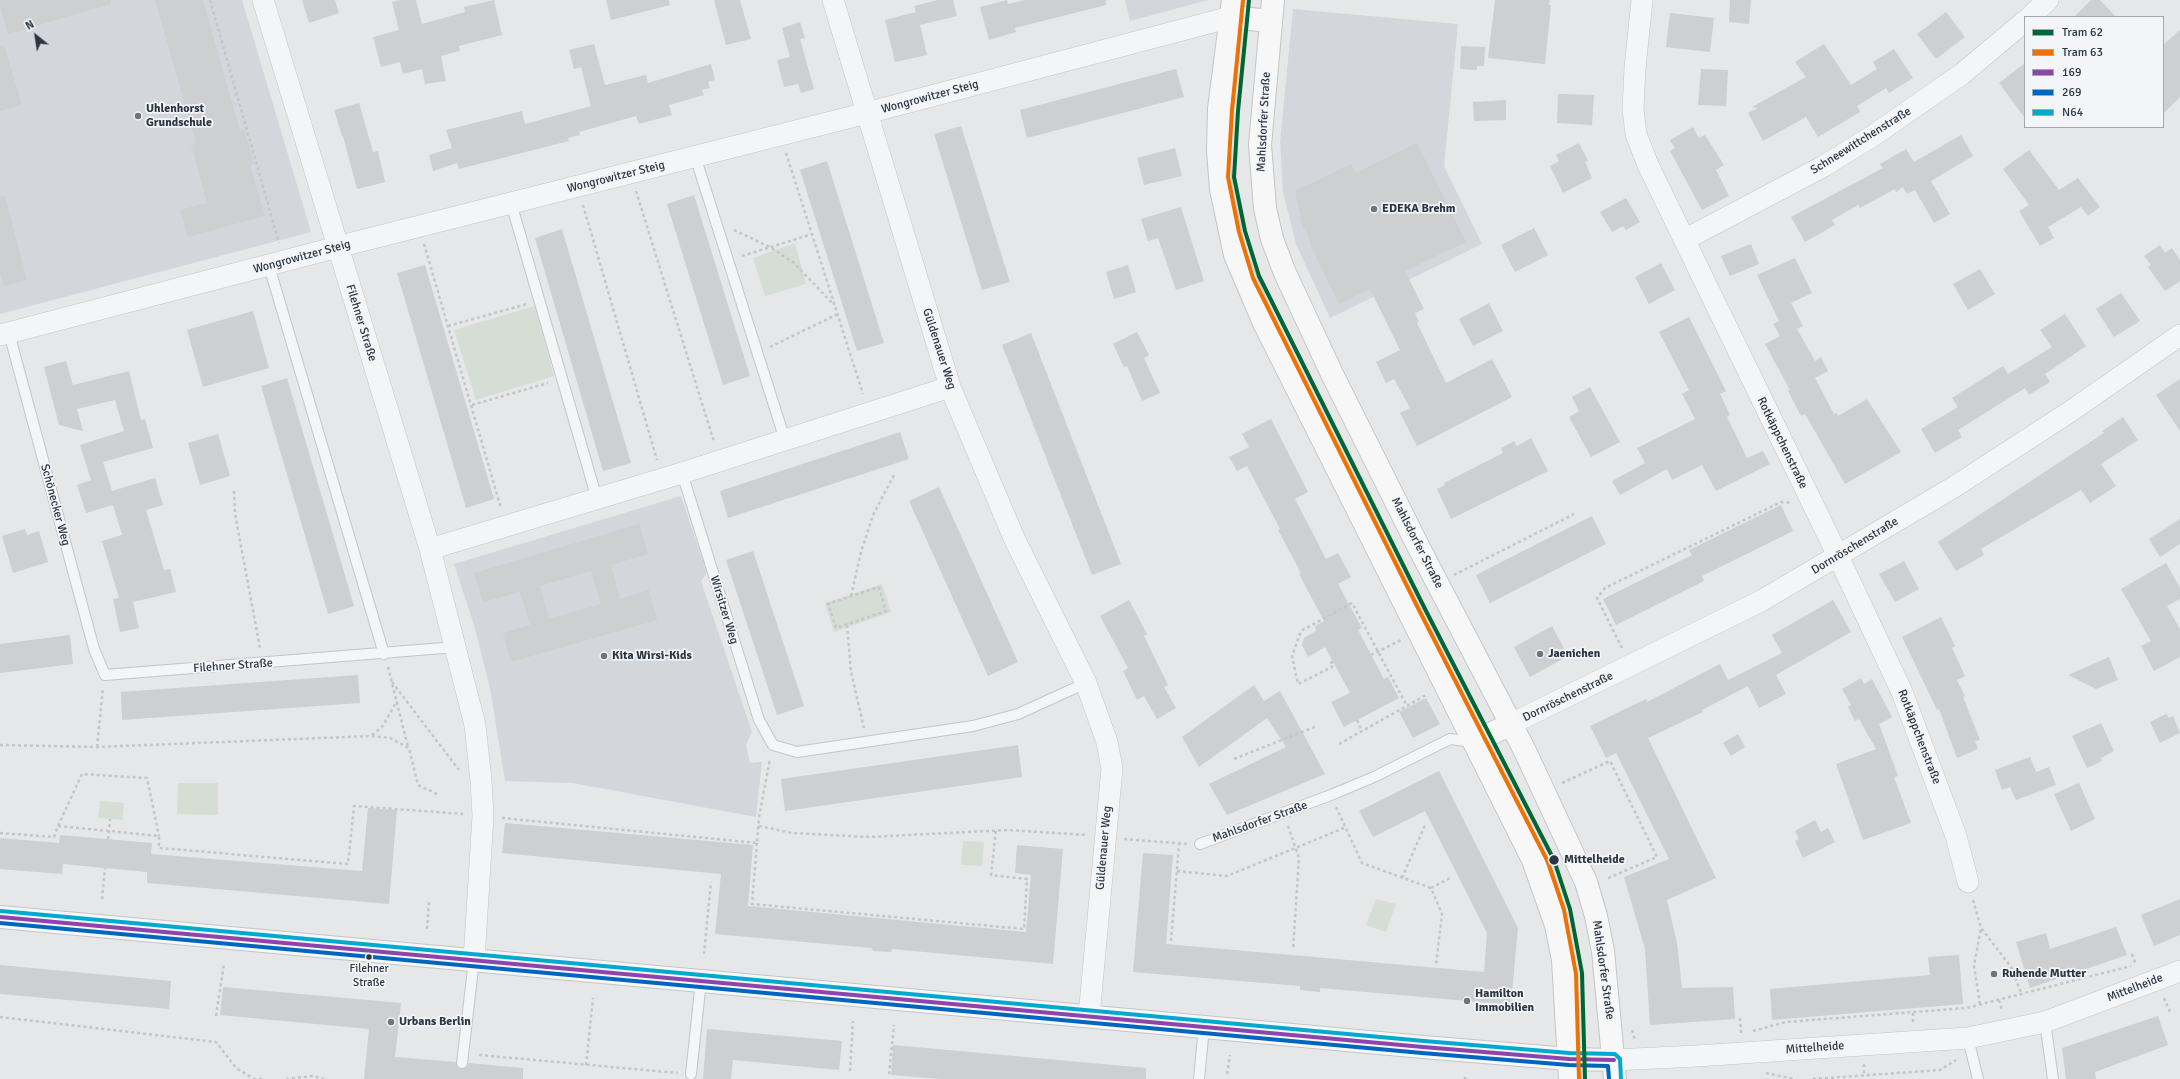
<!DOCTYPE html>
<html>
<head>
<meta charset="utf-8">
<style>
  body { margin:0 }
  #map { position:relative; width:2180px; height:1079px; overflow:hidden; background:#e5e7e9; font-family:Signika,sans-serif }
  canvas { display:block }
  .legend { position:absolute; left:2024px; top:16px; width:140px; height:112px; box-sizing:border-box; background:#f3f5f8; border:1px solid #a3a9af; margin:0; padding:5px 7px; list-style:none; font-size:12px; color:#2c3642 }
  .legend li { display:flex; align-items:center; gap:8px; height:20px }
  .legend b { width:20px; border:1px solid #a3a9af }
  .north { position:absolute; left:16px; top:16px; width:40px; height:40px; -webkit-text-stroke:3px #f3f5f8; paint-order:stroke; rotate:330deg; font-size:11px; font-weight:700; line-height:16px; text-align:center; color:#2c3642 }
  .north::after { content:''; display:block; margin:auto; width:14px; height:18px; background:#2c3642; clip-path:polygon(50% 0,100% 100%,50% 72%,0 100%) }
</style>
</head>
<body>
<div id="map">
<canvas width="2180" height="1079"></canvas>
<ul class="legend">
<li><b style="height:5px;background:#063"></b>Tram 62</li>
<li><b style="height:5px;background:#ee7203"></b>Tram 63</li>
<li><b style="height:5px;background:#8e44ad"></b>169</li>
<li><b style="height:5px;background:#0065bd"></b>269</li>
<li><b style="height:5px;background:#00a9ce"></b>N64</li>
</ul>
<div class="north">N</div>
</div>
<script>
const ctx = document.querySelector('canvas').getContext('2d');
ctx.lineJoin = 'round';
function fill(path, color) {
  ctx.fillStyle = color;
  ctx.fill(path, 'evenodd');
}
function shape(rows) {
  const path = new Path2D();
  for (const r of rows) {
    path.moveTo(r[0], r[1]);
    for (let i = 2; i < r.length; i += 2) path.lineTo(r[i], r[i + 1]);
  }
  return path;
}
function strokePath(path, color, width, dash) {
  ctx.strokeStyle = color;
  ctx.lineWidth = width;
  ctx.lineCap = dash ? 'butt' : 'round';
  ctx.setLineDash(dash || []);
  ctx.stroke(path);
}
function label(font, color, halo, rows, align = 'center') {
  ctx.font = font + ' Signika,sans-serif';
  ctx.lineWidth = 3.5;
  ctx.setLineDash([]);
  ctx.textBaseline = 'middle';
  ctx.strokeStyle = halo;
  ctx.fillStyle = color;
  for (const [text, x, y, turn = 0] of rows) {
    ctx.save();
    ctx.translate(x, y);
    ctx.rotate((+turn || 0) * Math.PI / 180);
    ctx.textAlign = isNaN(turn) ? turn : align;
    if (halo) ctx.strokeText(text, 0, 0);
    ctx.fillText(text, 0, 0);
    ctx.restore();
  }
}
fill(shape([
  [0,0,242,0,311,232,0,314],
  [1125,0,1208,0,1130,21],
  [1293,9,1458,24,1444,166,1482,244,1330,318,1296,244,1283,192,1280,142],
  [681,496,707,573,701,581,752,732,746,745,750,763,762,762,756,817,573,783,505,781,490,688,474,625,454,564]
]), '#d3d7dc');
fill(shape([
  [795,243,806,284,765,296,753,258],
  [535,306,554,376,476,400,454,330],
  [882,584,891,612,834,632,825,603],
  [178,783,218,783,218,815,177,814],
  [100,801,124,803,122,820,98,818],
  [963,841,984,842,982,866,961,865],
  [1376,899,1396,904,1386,932,1366,925]
]), '#d6ddd5');
fill(shape([
  [0,0,111,0,111,4,8,34,0,7],
  [155,0,203,0,240,131,244,129,254,164,250,165,265,216,188,237,180,210,207,203,191,144,196,143],
  [302,0,335,0,339,13,309,23],
  [400,0,416,0,422,24,465,12,464,7,494,0,502,35,459,46,460,51,441,56,446,81,425,84,422,69,403,74,400,62,381,67,373,37,399,30,392,2],
  [606,0,669,0,670,5,611,20],
  [714,0,740,0,751,39,726,45],
  [938,0,953,0,957,16,920,25,927,55,895,62,885,20,916,12,914,6],
  [1007,0,1008,4,1025,0,1106,0,1106,5,1015,28,1016,32,989,40,980,7],
  [1495,0,1550,0,1549,5,1551,5,1545,64,1488,58],
  [1730,0,1751,0,1749,24,1729,22],
  [2091,0,2100,0,2116,17,2074,17],
  [1946,12,1965,37,1936,59,1917,34],
  [1670,13,1714,18,1710,52,1666,47],
  [800,22,805,38,800,39,814,89,801,93,798,84,784,87,777,60,790,57,782,28],
  [2180,30,2180,97,2163,114,2163,45],
  [594,44,605,85,646,75,648,83,711,64,715,80,708,82,710,88,702,90,704,95,669,105,672,115,639,124,636,116,579,132,580,135,568,138,569,141,459,169,457,163,433,171,429,155,452,148,446,130,522,111,525,124,591,106,581,67,574,69,569,50],
  [1824,44,1851,85,1877,69,1873,62,1894,49,1913,78,1889,93,1886,88,1857,106,1860,112,1818,137,1806,117,1763,141,1748,113,1758,108,1752,107,1806,77,1795,62],
  [0,45,4,45,22,105,0,111],
  [1461,46,1485,47,1484,66,1477,66,1477,70,1460,69],
  [2025,63,2025,118,1999,83],
  [1176,69,1184,97,1027,138,1020,110],
  [1701,69,1728,70,1726,106,1698,105],
  [1558,94,1594,95,1592,125,1557,123],
  [1506,100,1506,120,1474,121,1473,102],
  [359,103,373,152,378,151,385,182,357,189,343,136,342,136,334,110],
  [961,126,1010,282,982,290,934,134],
  [1693,127,1699,138,1705,135,1724,165,1716,170,1729,196,1702,210,1670,151,1675,148,1670,140],
  [1961,135,1973,156,1931,181,1950,214,1934,223,1915,190,1907,194,1903,187,1896,192,1895,189,1860,208,1858,205,1832,220,1835,225,1805,242,1791,217,1883,168,1880,164,1906,149,1914,162],
  [1417,143,1466,242,1405,271,1424,309,1415,313,1419,322,1417,323,1446,383,1492,359,1512,397,1417,446,1400,413,1410,408,1394,379,1386,383,1376,362,1400,350,1370,289,1339,304,1312,248,1305,228,1303,229,1295,191,1351,164,1355,173],
  [1579,143,1588,161,1585,162,1592,178,1563,193,1550,166,1559,161,1556,155],
  [1175,148,1182,176,1144,185,1137,158],
  [2029,150,2059,190,2078,178,2100,207,2088,216,2081,207,2048,227,2054,238,2040,246,2019,211,2029,205,2003,169],
  [827,161,884,343,857,351,800,170],
  [694,195,750,376,723,385,667,204],
  [0,196,5,196,27,280,4,286,0,272],
  [1626,198,1640,222,1626,230,1623,226,1612,232,1600,212],
  [1181,207,1204,281,1176,290,1158,238,1148,241,1141,219],
  [1534,228,1548,255,1515,272,1501,245],
  [562,229,631,463,603,471,535,238],
  [1751,244,1759,264,1730,276,1721,256],
  [2160,245,2165,253,2172,248,2180,260,2180,281,2165,291,2148,267,2151,265,2144,256],
  [1795,258,1812,293,1791,303,1803,326,1797,329,1815,361,1821,357,1828,371,1815,378,1834,414,1837,413,1838,416,1867,399,1901,452,1845,484,1805,414,1801,416,1788,391,1790,390,1765,344,1780,336,1773,324,1779,321,1757,275],
  [1661,263,1675,290,1649,304,1635,277],
  [425,265,494,499,466,508,397,273],
  [1128,265,1136,292,1114,299,1106,272],
  [1980,269,1995,294,1968,310,1953,284],
  [2121,293,2140,321,2114,337,2096,309],
  [1489,303,1503,331,1473,346,1459,319],
  [253,311,269,368,203,387,187,330],
  [2065,314,2086,346,2045,374,2050,382,2029,395,2025,388,1958,430,1962,437,1935,453,1921,429,1958,407,1952,398,2003,366,2008,374,2052,347,2040,330],
  [1689,317,1726,391,1720,394,1730,415,1727,417,1747,458,1763,451,1770,464,1716,491,1702,465,1672,480,1667,469,1620,495,1612,481,1645,463,1637,448,1695,419,1682,394,1689,390,1659,332],
  [1137,332,1149,355,1144,358,1160,393,1142,401,1127,366,1124,367,1113,344],
  [1031,333,1121,564,1092,575,1002,345],
  [66,361,73,385,129,371,141,420,145,419,153,448,103,462,112,491,155,478,163,505,146,510,164,570,170,569,176,592,133,602,139,628,120,632,113,599,119,598,102,541,122,535,113,505,86,513,77,485,91,480,80,445,124,431,115,400,77,409,83,431,59,425,44,367],
  [287,378,354,606,328,614,261,386],
  [2180,379,2180,431,2156,395],
  [1590,387,1620,442,1591,457,1569,417,1579,411,1572,397],
  [2123,417,2138,440,2101,464,2116,486,2090,503,2081,490,1981,549,1984,555,1956,571,1938,542,2104,433,2102,431],
  [1271,419,1308,492,1295,499,1326,559,1338,553,1351,577,1338,584,1362,628,1358,630,1384,679,1388,677,1399,698,1344,727,1331,702,1350,693,1325,647,1308,657,1302,645,1304,638,1316,631,1315,626,1324,621,1299,574,1301,573,1278,530,1280,529,1247,466,1237,471,1229,457,1249,447,1242,434],
  [900,432,909,459,728,518,720,491],
  [218,434,230,476,200,485,188,443],
  [1531,438,1548,471,1451,519,1437,489,1445,485,1444,483,1503,453,1501,448,1514,441,1517,446],
  [939,487,1018,662,988,676,909,501],
  [1781,505,1793,531,1702,576,1704,581,1616,625,1603,599,1692,555,1689,550],
  [1592,516,1606,544,1490,603,1476,575],
  [2180,519,2180,544,2160,557,2149,539],
  [639,524,648,554,611,565,620,599,649,590,657,620,511,662,503,633,530,625,520,592,483,602,474,573],
  [591,571,601,604,549,619,540,586],
  [25,529,27,535,39,531,48,562,13,573,2,536],
  [753,551,804,706,777,715,726,560],
  [1904,561,1919,589,1895,602,1879,574],
  [2166,563,2180,588,2180,599,2167,606,2180,629,2180,657,2154,671,2141,646,2151,641,2121,589],
  [1129,600,1147,634,1144,636,1168,685,1164,687,1176,708,1157,719,1144,696,1137,700,1123,671,1128,668,1100,616],
  [1833,600,1851,632,1776,675,1786,694,1759,708,1748,686,1702,710,1703,712,1648,738,1716,878,1667,900,1677,943,1682,988,1733,987,1735,1019,1650,1025,1645,949,1624,877,1669,859,1616,753,1606,758,1590,726,1646,699,1647,702,1720,664,1728,680,1782,653,1772,635],
  [1941,617,1955,646,1952,648,1965,676,1957,680,1965,696,1963,697,1980,740,1975,741,1978,749,1957,758,1939,709,1937,710,1902,637],
  [1552,626,1568,656,1530,677,1514,647],
  [70,635,73,664,0,673,0,644],
  [2109,657,2118,680,2096,689,2068,675],
  [358,675,360,703,122,720,121,692],
  [1861,678,1864,684,1872,679,1892,717,1879,724,1898,776,1894,777,1911,823,1863,840,1836,764,1876,749,1859,719,1855,721,1848,707,1851,705,1842,689],
  [1254,685,1264,701,1280,691,1325,774,1227,815,1209,784,1286,747,1267,718,1199,767,1182,737],
  [1426,698,1440,724,1413,738,1399,712],
  [2166,714,2169,718,2173,716,2180,733,2160,743,2150,722],
  [2101,723,2114,751,2101,758,2102,761,2087,768,2072,736],
  [1738,734,1745,747,1731,756,1723,743],
  [1018,745,1022,777,785,811,781,779],
  [2030,757,2036,772,2049,767,2056,785,2016,800,2010,787,2002,790,1995,770],
  [1439,771,1518,928,1511,1004,1507,1004,1507,1013,1491,1011,1491,1003,1320,988,1320,992,1300,990,1300,986,1133,972,1143,853,1173,855,1166,944,1484,972,1487,933,1425,811,1373,837,1359,811],
  [2079,783,2095,819,2071,831,2054,794],
  [368,808,397,810,389,904,147,883,147,872,63,864,62,874,0,869,0,838,59,843,60,835,152,843,151,854,362,871],
  [1815,820,1821,832,1828,828,1835,842,1803,858,1795,841,1799,839,1795,831],
  [505,823,753,845,748,906,1026,932,1031,875,1015,873,1017,845,1063,849,1053,964,892,949,891,952,873,951,872,948,715,934,721,874,502,853],
  [2180,899,2180,935,2154,946,2141,915],
  [2116,927,2127,955,2030,988,2016,942,2046,933,2050,949],
  [1959,955,1963,1004,1772,1020,1770,989,1930,975,1928,957],
  [0,965,171,981,169,1009,0,994],
  [223,987,401,1003,395,1057,456,1062,458,1068,462,1069,467,1067,469,1063,523,1068,523,1079,364,1079,369,1029,220,1015],
  [2158,1016,2168,1045,2095,1072,2096,1079,2066,1079,2062,1048],
  [707,1029,842,1041,839,1070,733,1060,731,1079,703,1079],
  [893,1045,1146,1068,1146,1079,941,1079,891,1075]
]), '#cdcfd1');
const lane = shape([
  [695,156,785,440],
  [511,203,597,499],
  [269,266,384,654],
  [9,333,94,649,105,675,456,647],
  [682,473,759,720,773,745,797,752,973,726,1018,714,1086,683],
  [1200,844,1331,795,1374,777,1450,739,1473,742],
  [2045,1022,2053,1079],
  [1968,1038,1978,1079],
  [462,1063,474,960],
  [691,1074,701,981],
  [1199,1079,1204,1027]
]);
const street = shape([
  [263,0,430,549,475,725,481,780,483,816,474,960],
  [833,0,950,387,1014,538,1086,683,1107,742,1112,768,1089,1016],
  [1642,0,1635,68,1633,109,1636,134,1648,165,1838,556,1902,692,1956,836,1968,882],
  [2030,17,2048,0],
  [1684,240,1824,166,1874,135,1962,74,2025,21],
  [0,335,353,243,867,113,1231,17],
  [430,549,682,473,950,387],
  [1511,724,1761,601,1954,487,2071,411,2180,335],
  [1614,1060,1697,1056,1968,1038,2045,1022,2180,971]
]);
const secondary = shape([
  [1233,0,1219,109,1218,151,1221,189,1235,255,1264,323,1533,860,1556,925,1563,960,1570,1079],
  [1273,0,1260,145,1265,208,1272,239,1285,273,1333,376,1418,546,1524,749,1586,882,1596,916,1603,951,1615,1079],
  [1231,17,1270,21],
  [1474,742,1511,724],
  [0,917,1423,1047,1569,1059,1614,1060]
]);
strokePath(lane, '#c3c5c7', 12);
strokePath(street, '#c3c5c7', 22);
strokePath(secondary, '#c3c5c7', 24);
strokePath(shape([
  [210,0,279,243],
  [786,153,863,394],
  [636,191,714,442],
  [583,205,657,460],
  [734,230,770,247,794,263,834,305],
  [424,244,501,508],
  [742,256,812,234],
  [448,326,527,304],
  [770,347,838,314],
  [472,405,548,383],
  [234,491,235,514,260,648],
  [1454,575,1574,514],
  [879,587,886,611,836,628,828,604,879,587],
  [851,596,861,552,873,515,894,475],
  [847,625,851,672,864,728],
  [1622,648,1597,598,1605,588,1781,502,1791,503],
  [1371,655,1401,640],
  [1333,662,1330,663,1332,667,1298,684,1292,656,1301,631,1352,603,1407,706],
  [388,667,408,747],
  [392,682,459,770],
  [1357,720,1362,731],
  [372,735,382,727,397,701],
  [1339,744,1428,694],
  [0,745,97,747,372,736,390,738,409,748,418,785,437,794],
  [97,747,103,688],
  [1234,759,1317,726],
  [1562,783,1610,761,1657,857,1606,879],
  [1336,807,1362,863,1431,888,1442,914,1436,965],
  [502,818,757,843,759,817,770,759],
  [58,826,82,774,147,778,159,836],
  [759,826,792,833,869,837,1008,830,1087,835],
  [1288,826,1299,858,1293,950],
  [0,833,54,837,58,826,159,836,159,848,348,864,354,806,463,814],
  [108,839,110,819],
  [1124,839,1187,844],
  [757,843,752,904,1024,929,1027,879,991,875,996,830],
  [1177,871,1227,876,1344,828],
  [1402,878,1426,823],
  [1431,888,1452,877],
  [102,899,105,868],
  [1973,900,1981,928],
  [427,929,429,901],
  [1171,941,1179,844],
  [704,954,711,882],
  [2132,954,2136,965],
  [2164,998,2170,1012],
  [1999,1000,2002,1011],
  [1980,1004,1974,966,1981,928,2011,967,2022,995],
  [1913,1013,1913,1023],
  [216,1016,224,964],
  [0,1017,216,1042,236,1068,254,1079,262,1079],
  [1740,1018,1741,1033],
  [1632,1030,1635,1040],
  [1753,1031,1786,1022,1966,1008,2131,966],
  [479,1055,678,1073],
  [1864,1064,1864,1075],
  [586,1065,593,998],
  [850,1071,853,1021],
  [1766,1073,1794,1079],
  [889,1074,894,1025],
  [1227,1074,1230,1055],
  [1465,1077,1465,1079],
  [286,1079,313,1076,324,1079],
  [1813,1079,1940,1070,1956,1060]
]), '#c3c6c8', 2.5, [3, 3]);
strokePath(lane, '#f4f5f6', 10);
strokePath(street, '#f4f5f6', 21);
strokePath(secondary, '#f7f7f8', 22);
strokePath(shape([
  [0,917,1423,1047,1569,1059,1614,1060]
]), '#8e44ad', 4);
strokePath(shape([
  [0,923,1422,1053,1569,1065,1608,1066,1609,1079]
]), '#0065bd', 4);
strokePath(shape([
  [1,911,1424,1041,1569,1053,1615,1054,1620,1059,1621,1079]
]), '#00a9ce', 4);
strokePath(shape([
  [1249,0,1238,111,1234,177,1245,231,1259,276,1425,609,1554,860,1570,909,1582,973,1585,1079]
]), '#063', 4);
strokePath(shape([
  [1243,0,1232,110,1228,177,1239,232,1253,278,1420,612,1548,862,1564,910,1576,974,1579,1079]
]), '#ee7203', 4);
for (const [x, y, r, color] of [
  [138,116,4,"#6d747c"],
  [1374,209,4,"#6d747c"],
  [1540,654,4,"#6d747c"],
  [604,656,4,"#6d747c"],
  [1554,860,5.5,"#2c3642"],
  [369,957,3.5,"#2c3642"],
  [1994,974,4,"#6d747c"],
  [1467,1001,4,"#6d747c"],
  [391,1022,4,"#6d747c"]
]) {
  const dot = new Path2D();
  dot.arc(x, y, r, 0, 2 * Math.PI);
  ctx.fillStyle = color;
  ctx.fill(dot);
  strokePath(dot, '#f3f5f8', 1.5);
}
label('11px', '#2c3642', '#f3f5f8', [
  ["Filehner",369,969],
  ["Straße",369,983]
]);
label('12px', '#2c3642', '#f3f5f8', [
  ["Wongrowitzer Steig",930,97,-15],
  ["Mahlsdorfer Straße",1264,122,-87],
  ["Schneewittchenstraße",1861,141,-32],
  ["Wongrowitzer Steig",616,177,-14],
  ["Wongrowitzer Steig",302,257,-15],
  ["Filehner Straße",361,323,73],
  ["Güldenauer Weg",939,349,72],
  ["Rotkäppchenstraße",1782,443,64],
  ["Schönecker Weg",55,505,75],
  ["Mahlsdorfer Straße",1417,543,63],
  ["Dornröschenstraße",1855,546,-31],
  ["Wirsitzer Weg",724,610,73],
  ["Filehner Straße",233,666,-4],
  ["Dornröschenstraße",1568,697,-26],
  ["Rotkäppchenstraße",1919,737,69],
  ["Mahlsdorfer Straße",1260,822,-20],
  ["Güldenauer Weg",1104,848,-85],
  ["Mahlsdorfer Straße",1603,970,82],
  ["Mittelheide",2135,988,-21],
  ["Mittelheide",1815,1048,-4]
]);
label('bold 12px', '#2c3642', '#f3f5f8', [
  ["Uhlenhorst",146,109],
  ["Grundschule",146,123],
  ["EDEKA Brehm",1382,209],
  ["Jaenichen",1548,654],
  ["Kita Wirsi-Kids",612,656],
  ["Ruhende Mutter",2002,974],
  ["Hamilton",1475,994],
  ["Immobilien",1475,1008],
  ["Urbans Berlin",399,1022]
], 'left');
label('bold 12px', '#2c3642', '#f3f5f8', [
  ["Mittelheide",1564,860]
], 'left');
</script>
</body>
</html>
